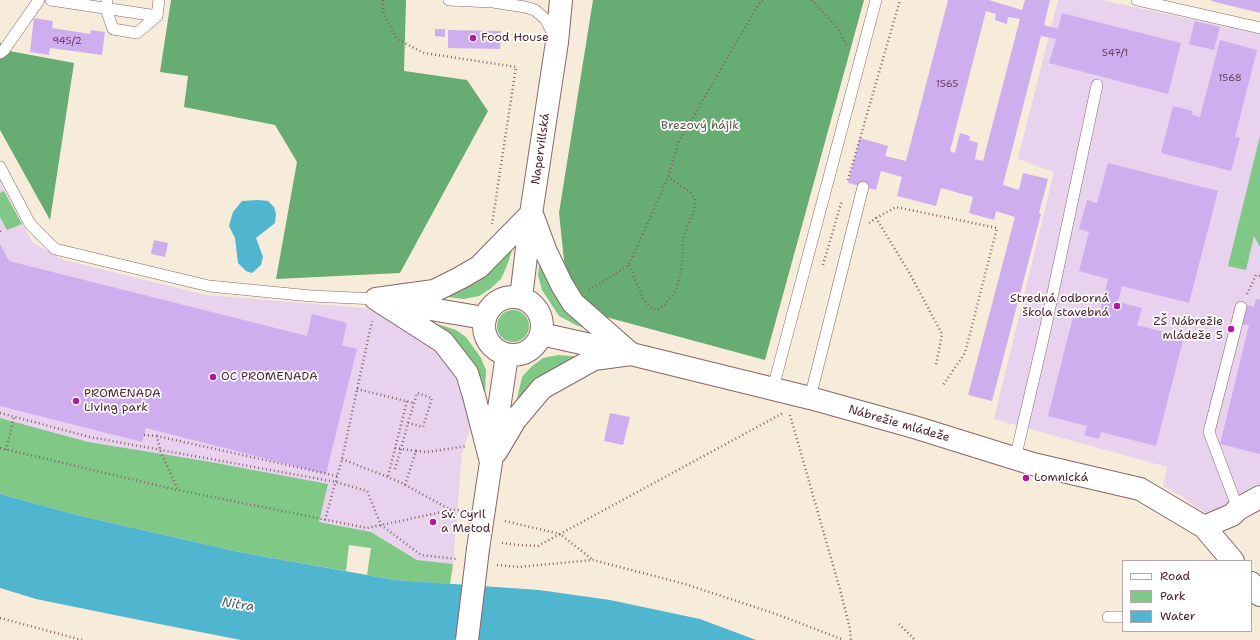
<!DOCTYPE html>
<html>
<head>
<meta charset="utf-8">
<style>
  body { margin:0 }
  #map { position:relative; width:1260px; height:640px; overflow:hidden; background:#f7ebd9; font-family:"Shantell Sans",sans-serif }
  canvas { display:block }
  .legend { position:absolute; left:1122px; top:560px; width:130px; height:72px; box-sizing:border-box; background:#fff; border:1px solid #b7a5aa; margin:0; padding:5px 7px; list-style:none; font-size:12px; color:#4a1f2b }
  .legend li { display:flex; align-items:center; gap:8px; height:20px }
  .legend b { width:20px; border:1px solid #b7a5aa }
</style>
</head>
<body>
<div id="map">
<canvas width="1260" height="640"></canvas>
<ul class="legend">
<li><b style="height:5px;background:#fff"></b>Road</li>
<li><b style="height:11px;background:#7fc885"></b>Park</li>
<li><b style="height:11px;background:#50b5cf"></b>Water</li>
</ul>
</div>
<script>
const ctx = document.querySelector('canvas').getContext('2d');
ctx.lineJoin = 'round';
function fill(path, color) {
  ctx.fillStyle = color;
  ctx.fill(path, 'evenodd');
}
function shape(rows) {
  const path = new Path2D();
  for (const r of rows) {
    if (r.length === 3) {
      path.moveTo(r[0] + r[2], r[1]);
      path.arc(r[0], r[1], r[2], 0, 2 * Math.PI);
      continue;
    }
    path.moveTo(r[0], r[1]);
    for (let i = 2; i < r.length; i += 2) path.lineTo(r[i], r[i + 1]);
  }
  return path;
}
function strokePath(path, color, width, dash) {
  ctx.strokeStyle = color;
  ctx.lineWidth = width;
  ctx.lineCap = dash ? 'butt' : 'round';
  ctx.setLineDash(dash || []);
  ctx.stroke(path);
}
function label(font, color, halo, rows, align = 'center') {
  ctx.font = font + ' "Shantell Sans",sans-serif';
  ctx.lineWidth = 3.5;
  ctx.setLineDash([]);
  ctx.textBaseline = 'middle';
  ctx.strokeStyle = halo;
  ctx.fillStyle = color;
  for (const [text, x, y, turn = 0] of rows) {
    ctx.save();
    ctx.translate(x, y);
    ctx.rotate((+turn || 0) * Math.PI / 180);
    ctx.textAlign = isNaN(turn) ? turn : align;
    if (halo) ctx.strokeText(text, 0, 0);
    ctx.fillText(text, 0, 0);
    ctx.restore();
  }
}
fill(shape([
  [1058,0,1101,0,1260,34,1260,489,1215,510,1206,513,1196,507,1183,497,1163,486,1167,467,994,419,1054,172,1018,159],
  [0,183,32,242,64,260,206,295,364,308,387,315,438,348,460,376,474,419,462,453,453,564,417,560,377,535,239,508,0,452]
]), '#e8d2ee');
fill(shape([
  [1260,136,1260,247,1254,236,1246,270,1228,266],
  [4,191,22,224,7,230,0,217,0,193],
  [517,235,508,263,501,279,490,289,479,296,464,299,439,296],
  [540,257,592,331,576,325,559,316,542,290,538,275],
  [513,326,16],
  [422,319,456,330,466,337,481,358,486,370,485,396],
  [558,355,583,357,516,403,522,377,531,367,543,358],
  [0,418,88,442,205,461,328,484,319,522,371,532,417,560,453,564,450,584,395,580,367,575,371,548,349,545,346,571,239,552,77,515,0,494]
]), '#7fc885');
fill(shape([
  [171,0,406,0,404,71,467,80,488,111,400,273,276,279,297,162,275,125,184,107,188,76,160,72],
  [593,0,864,0,765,360,569,307,559,213],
  [0,42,4,50,74,63,50,220,0,130]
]), '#67ac72');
fill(shape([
  [258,200,268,201,274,207,276,214,275,223,256,238,263,257,261,265,252,273,246,271,238,263,235,238,229,226,233,212,242,201],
  [0,494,77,515,239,552,395,580,539,590,610,600,700,619,756,640,241,640,149,622,36,599,0,588]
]), '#50b5cf');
fill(shape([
  [948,0,989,0,1022,10,1025,0,1050,0,1044,25,1058,29,1062,13,1181,43,1168,94,1049,63,1056,39,1041,36,1003,185,1019,190,1023,173,1048,179,1039,213,1041,214,992,401,968,395,1015,217,996,211,994,220,969,213,973,197,941,188,936,206,897,196,902,177,881,171,876,190,848,183,860,138,888,146,885,156,906,161],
  [986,11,996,14,995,20,1007,24,1008,17,1020,19,983,161,975,159,978,143,969,140,970,136,960,133,955,153,950,151],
  [1211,0,1260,0,1260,13,1211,1],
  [34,18,53,21,52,28,90,34,91,30,105,32,102,55,50,48,49,55,30,52],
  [1195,21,1220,27,1214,50,1189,44],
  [435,29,445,29,445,37,435,36],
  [448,30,501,31,500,49,448,48],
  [1220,40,1257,50,1235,137,1240,138,1231,171,1161,153,1173,106,1193,111,1192,115,1200,117],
  [1108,163,1218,191,1189,303,1122,286,1118,302,1142,308,1137,325,1184,337,1156,446,1101,432,1099,439,1084,435,1087,426,1048,416,1075,309,1099,315,1108,279,1079,271,1089,232,1079,229,1087,200,1097,203],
  [154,240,168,243,165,257,151,254],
  [0,244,9,261,307,336,312,314,347,323,342,345,357,349,326,474,146,428,142,442,0,406],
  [1256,299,1260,300,1260,454,1220,444,1249,325,1242,324,1247,305,1254,307],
  [610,413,630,417,623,445,604,441]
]), '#cfaef0');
const lane = shape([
  [51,0,157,16,159,0],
  [107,0,106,9,113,29,137,33,157,16],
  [449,0,493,2,525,7,535,10,546,20,554,36],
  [1137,0,1260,28],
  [0,53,4,50,39,0],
  [0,167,30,224,55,249,209,286,311,296,376,299],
  [773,388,876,0],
  [810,398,863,187],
  [1015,459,1044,335,1097,85],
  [1238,509,1209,432,1241,307],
  [1108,617,1123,617]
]);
const street = shape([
  [541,334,631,354,810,398,914,427,1033,464,1140,489,1204,527,1233,561],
  [1204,527,1232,515,1238,509,1260,497],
  [1251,583,1260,595]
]);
const secondary = shape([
  [533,217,546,252,562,285,573,303,631,354],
  [513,326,29],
  [521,298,531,214,557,42,561,0],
  [376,299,443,342,467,373,474,396,491,462],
  [376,299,434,291,460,278,479,267,531,214],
  [395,303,484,318],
  [496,452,515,420,542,388,594,359,631,354],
  [478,549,507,355]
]);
strokePath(lane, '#876668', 12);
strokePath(street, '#876668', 24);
strokePath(secondary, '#876668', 24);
strokePath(shape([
  [383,0,383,12,397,39,424,53,516,67,492,224],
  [812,0,837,27,847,47],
  [848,180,900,0],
  [876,218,896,207,997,228,965,353,943,385],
  [869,223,876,218,910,274,942,334,936,365],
  [0,231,2,234],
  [629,265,642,297,650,307,657,310,664,305,676,291,682,266,683,238,694,210,695,198,690,192,668,177],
  [823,265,842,200],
  [589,290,629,265,668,177,678,143,758,5,763,0],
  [1247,294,1256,275,1260,276],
  [357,389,414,403],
  [0,413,90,437,336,482,367,491,381,525,421,555,456,559],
  [790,415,841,593,850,629,851,640],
  [144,435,157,436],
  [0,448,177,490],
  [395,448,416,451,405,485],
  [6,450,14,417],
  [416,451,427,452,467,446],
  [342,459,400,482,451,510],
  [395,469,401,449,408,423,417,393,432,398,423,427,408,423],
  [337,476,157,436,160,450,178,490,367,528,451,510,463,510],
  [388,476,407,401],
  [325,520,342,459,372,321],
  [505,521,560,534,783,413],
  [502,543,519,545,538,546,560,534,593,560],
  [497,565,518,567,593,560,685,584,776,614,844,640],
  [0,618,82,640],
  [899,624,915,640]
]), '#876668', 2.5, [1, 3]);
strokePath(lane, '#fff', 11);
strokePath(street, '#fff', 22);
strokePath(secondary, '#fff', 22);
const secondaryBridge = shape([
  [467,640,478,549]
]);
strokePath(secondaryBridge, '#876668', 24, []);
strokePath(secondaryBridge, '#fff', 22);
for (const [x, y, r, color] of [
  [473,38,4,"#b5179e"],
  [1117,306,4,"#b5179e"],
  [1231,329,4,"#b5179e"],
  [213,377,4,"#b5179e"],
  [76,401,4,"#b5179e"],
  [1026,478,4,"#b5179e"],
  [433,522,4,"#b5179e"]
]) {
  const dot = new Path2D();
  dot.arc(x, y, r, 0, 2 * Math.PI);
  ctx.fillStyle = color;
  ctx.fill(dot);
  strokePath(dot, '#fff', 1.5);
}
label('10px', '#6b435c', null, [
  ["945/2",67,41],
  ["547/1",1115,53],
  ["1568",1230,78],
  ["1565",947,84]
]);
label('12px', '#4a1f2b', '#fff', [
  ["Food House",481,38],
  ["Stredná odborná",1109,299,"right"],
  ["škola stavebná",1109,313,"right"],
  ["ZŠ Nábrežie",1223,322,"right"],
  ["mládeže 5",1223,336,"right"],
  ["OC PROMENADA",221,377],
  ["PROMENADA",84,394],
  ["Living park",84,408],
  ["Lomnická",1034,478],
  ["Sv. Cyril",441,515],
  ["a Metod",441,529]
], 'left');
label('12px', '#5d5a4a', '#fff', [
  ["Brezový hájik",700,126]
]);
label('12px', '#4a1f2b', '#fff', [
  ["Napervillská",541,149,-82],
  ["Nábrežie mládeže",899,424,16]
]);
label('italic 13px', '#4c5b6d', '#fff', [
  ["Nitra",238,605,8]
]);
</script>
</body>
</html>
